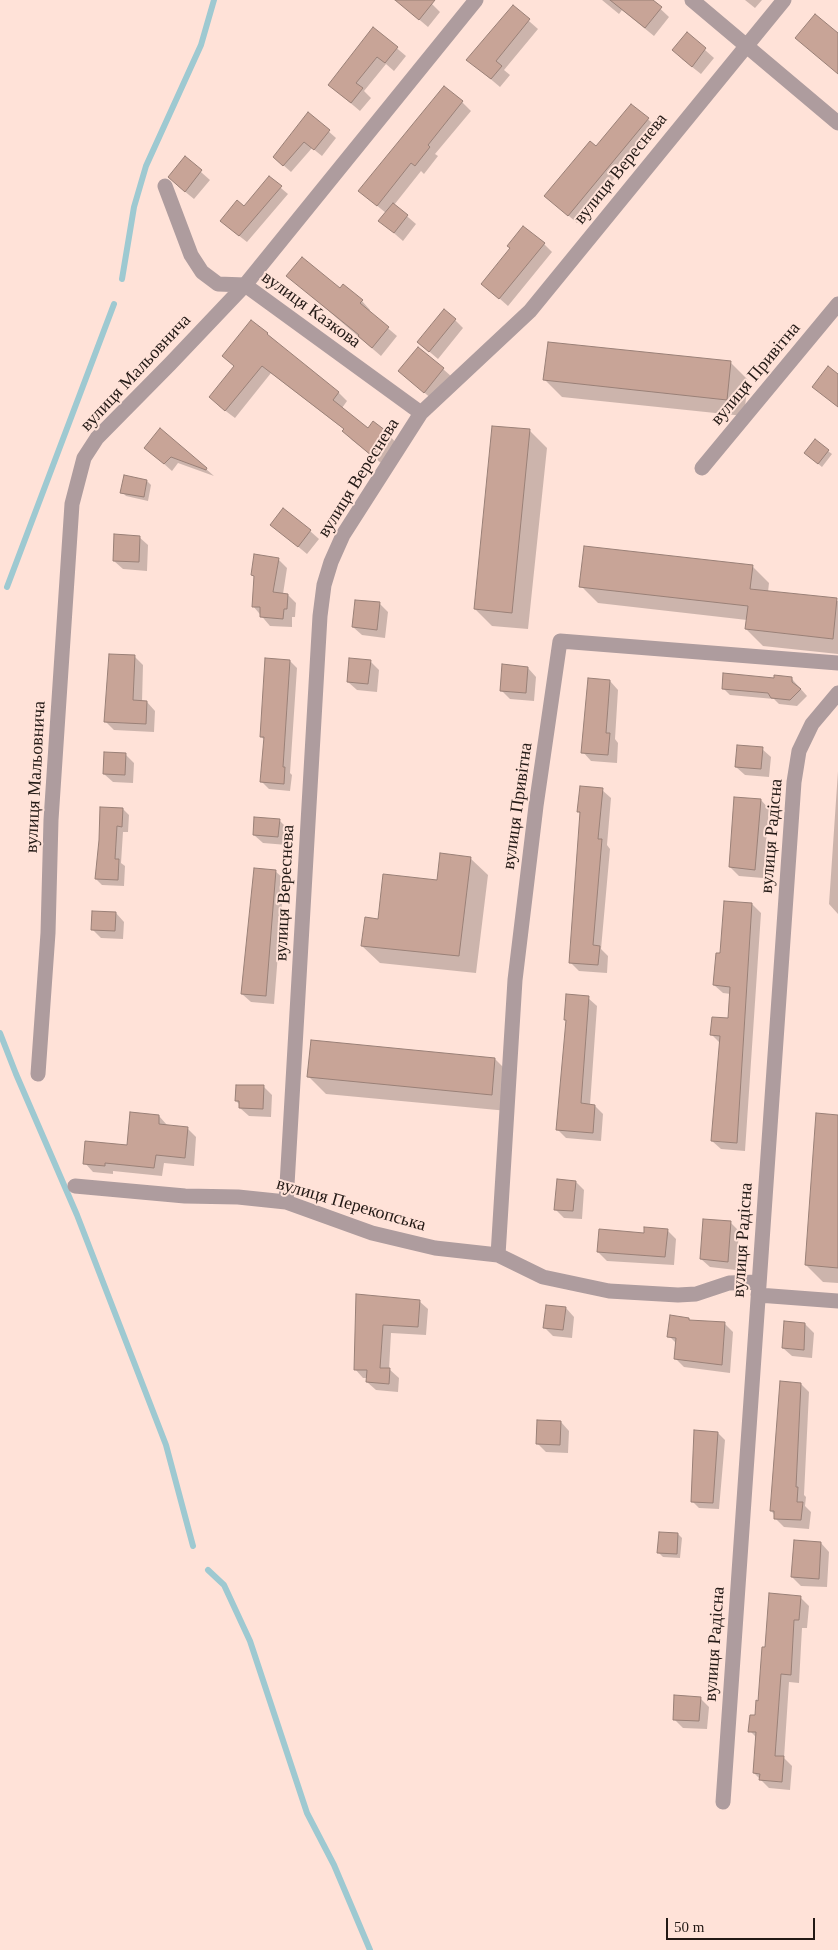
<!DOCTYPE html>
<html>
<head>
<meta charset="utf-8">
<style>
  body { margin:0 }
  #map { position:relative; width:838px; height:1950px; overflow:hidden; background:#ffe2d8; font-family:Georgia,serif }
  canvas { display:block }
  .scale { position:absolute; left:666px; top:1918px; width:149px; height:22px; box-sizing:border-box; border:2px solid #231915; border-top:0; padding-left:6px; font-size:15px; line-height:18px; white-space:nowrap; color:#231915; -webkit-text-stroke:4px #ffe2d8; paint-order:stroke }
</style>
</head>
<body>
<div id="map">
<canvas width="838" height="1950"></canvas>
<div class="scale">50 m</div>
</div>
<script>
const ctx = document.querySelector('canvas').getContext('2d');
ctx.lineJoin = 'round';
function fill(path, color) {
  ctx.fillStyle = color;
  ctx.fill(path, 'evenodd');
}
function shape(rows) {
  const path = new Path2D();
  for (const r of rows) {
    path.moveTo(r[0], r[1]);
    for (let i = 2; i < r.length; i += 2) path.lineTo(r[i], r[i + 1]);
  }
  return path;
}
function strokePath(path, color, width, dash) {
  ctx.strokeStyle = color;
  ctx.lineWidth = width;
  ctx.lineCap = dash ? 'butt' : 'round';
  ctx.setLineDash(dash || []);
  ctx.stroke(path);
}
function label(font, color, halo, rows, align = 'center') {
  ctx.font = font + ' Georgia,serif';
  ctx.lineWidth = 4;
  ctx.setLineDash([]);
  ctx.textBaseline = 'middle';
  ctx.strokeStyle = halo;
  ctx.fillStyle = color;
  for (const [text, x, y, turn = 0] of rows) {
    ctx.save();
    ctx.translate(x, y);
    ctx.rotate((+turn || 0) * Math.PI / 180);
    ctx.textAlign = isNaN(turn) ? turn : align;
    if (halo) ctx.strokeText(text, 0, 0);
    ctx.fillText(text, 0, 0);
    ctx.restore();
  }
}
fill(shape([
  [396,0,428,0,440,12,428,27],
  [602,0,651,0,669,17,654,36,622,10,619,14],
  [745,0,762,0,755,8],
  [513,7,538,29,504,70,510,75,500,87,468,60],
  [374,29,406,56,394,71,386,64,364,91,371,98,360,111,329,85],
  [687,34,714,58,701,74,682,59],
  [462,102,471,111,435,154,438,156,424,174,421,171,394,205,416,224,403,241,380,221,386,213,369,199],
  [631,105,657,127,577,223,546,196,596,148],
  [309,114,336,138,322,156,312,148,291,172,282,164],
  [185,158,210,180,194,199,178,186],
  [269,178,288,194,247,242,229,228],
  [544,244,552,252,508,306,483,284,511,249],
  [288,276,340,290,344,286,362,301,370,310,369,312,397,336,381,356],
  [455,320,463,328,438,359,418,342],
  [276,343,339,393,347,401,342,408,368,430,389,435,397,444,381,463,352,440,345,430,271,373,235,418,219,406,235,367,223,356],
  [549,343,731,363,748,380,744,416,562,397,545,380],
  [443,369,452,377,433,400,399,371],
  [529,430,547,448,528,629,492,626,475,609],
  [146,448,206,469,214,476,178,463,172,471],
  [828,451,832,454,822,467,805,453],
  [147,481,151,485,148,501,126,496,122,492],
  [272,525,310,531,319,539,307,554],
  [139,537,148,545,147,571,123,569,114,561],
  [278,559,287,568,283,594,288,595,296,603,295,617,292,617,292,627,270,626,253,606,255,577,253,575],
  [752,566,769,583,768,592,838,601,838,654,763,646,746,629,747,620,598,603,581,586],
  [379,603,388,612,385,638,362,635,353,627],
  [134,656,143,665,142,702,147,702,155,711,154,732,114,730,105,721],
  [290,661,297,668,290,773,292,775,290,791,269,789,262,782,265,740,261,737],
  [370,661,379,670,377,692,357,690,348,682],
  [528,668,536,677,534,701,510,699,501,690],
  [775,679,792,679,807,696,797,706,779,704,774,699,730,695,723,688],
  [610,681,618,690,615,739,618,743,617,763,591,761,583,752],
  [762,749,771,757,769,777,745,775,736,767],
  [125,754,134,763,133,783,113,782,104,774],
  [838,771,838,914,829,904],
  [602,790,611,798,607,845,610,849,601,949,608,956,607,973,579,971,570,962,581,815,579,812],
  [761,800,769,809,763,878,739,876,730,867],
  [123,809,129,815,128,832,123,832,121,863,125,866,124,886,102,885,96,879],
  [279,820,288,829,287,845,263,843,254,835],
  [470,858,488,875,476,973,380,963,362,946,379,920,438,882],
  [275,871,284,879,274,1004,251,1002,242,994],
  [752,904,761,913,745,1151,721,1149,712,1141,720,1043,712,1035,729,1020,731,994,723,993,714,985,722,954],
  [116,913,124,922,123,939,101,938,92,929],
  [588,998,597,1006,590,1105,595,1106,603,1114,601,1141,566,1138,558,1130,567,1022,565,1019],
  [495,1059,512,1076,508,1111,326,1094,309,1077],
  [263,1086,272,1095,271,1117,249,1116,240,1108,240,1105,236,1101],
  [159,1116,167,1125,167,1127,188,1129,196,1137,194,1166,164,1163,162,1176,113,1171,113,1174,93,1172,85,1163,128,1146],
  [838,1116,838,1283,823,1282,806,1265],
  [576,1182,584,1190,582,1219,564,1218,555,1209],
  [730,1222,739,1231,736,1270,710,1267,701,1259],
  [667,1230,676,1239,674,1265,607,1261,598,1252,645,1234],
  [358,1295,419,1301,428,1309,426,1335,391,1333,389,1369,399,1378,398,1392,376,1390,367,1382,368,1378,363,1378,355,1369],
  [566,1308,574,1317,572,1338,553,1336,544,1327],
  [689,1319,691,1321,724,1323,733,1332,730,1373,684,1367,675,1358,677,1344,669,1336],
  [805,1324,814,1333,812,1358,792,1356,783,1348],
  [801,1384,809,1392,804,1495,806,1497,805,1506,811,1512,809,1529,784,1527,775,1518,775,1515,771,1511],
  [561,1422,569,1431,568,1453,546,1452,537,1443],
  [718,1433,725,1440,719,1509,699,1508,692,1501],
  [678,1534,682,1538,680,1558,663,1557,659,1553],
  [821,1543,829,1552,827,1587,801,1586,792,1577],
  [800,1597,809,1606,807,1628,802,1628,799,1683,789,1682,784,1758,792,1766,790,1790,769,1788,754,1773,757,1738,750,1731,756,1717,766,1649],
  [700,1698,709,1707,707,1729,683,1728,674,1719]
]), '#0003');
strokePath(shape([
  [122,279,134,207,146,166,201,45,214,0],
  [7,587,114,304],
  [0,1033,16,1074,77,1215,166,1445,193,1546],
  [208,1570,224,1585,250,1641,307,1813,334,1865,370,1950]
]), '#9ec9d1', 6);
const building = shape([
  [395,0,435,0,419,20,395,0],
  [610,0,653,0,662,7,645,28,610,0],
  [513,5,530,19,496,61,502,66,491,79,466,60,513,5],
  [815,14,838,33,838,74,795,38,815,14],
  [373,27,398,47,385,63,377,57,356,83,363,88,351,103,328,85,373,27],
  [687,32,706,48,692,67,672,50,687,32],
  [444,86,463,101,428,145,430,147,415,166,411,163,377,206,358,191,444,86],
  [631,104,649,118,568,216,544,196,590,141,596,146,631,104],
  [308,112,330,130,314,150,304,142,283,166,273,157,308,112],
  [185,156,202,170,185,192,168,177,185,156],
  [269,176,282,186,239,236,220,221,237,200,244,206,269,176],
  [393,203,408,215,394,233,378,221,393,203],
  [523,226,545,243,499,299,481,284,510,248,507,246,523,226],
  [302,257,340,288,343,284,363,300,360,303,389,327,372,348,358,336,359,335,286,276,302,257],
  [444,309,456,319,429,352,417,342,444,309],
  [251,320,268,333,267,334,339,392,333,400,368,428,373,421,390,434,372,456,342,431,344,429,262,366,225,411,209,397,234,366,222,356,251,320],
  [548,342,731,361,727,400,543,380,548,342],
  [418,347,444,368,424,393,398,371,418,347],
  [828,366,838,374,838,407,812,387,828,366],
  [492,426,530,429,512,613,474,609,492,426],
  [160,428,207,468,206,470,171,457,164,464,144,448,160,428],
  [815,439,829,450,818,464,804,453,815,439],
  [124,475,147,480,144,497,120,493,124,475],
  [283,508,311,530,298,547,270,525,283,508],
  [114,534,140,536,139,562,113,561,114,534],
  [584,546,753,565,750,589,837,598,833,639,745,629,748,606,579,587,584,546],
  [254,554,279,558,273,592,288,594,287,609,284,609,283,619,260,617,260,607,252,607,254,576,251,575,254,554],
  [355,600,380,602,377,630,352,627,355,600],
  [109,654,135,655,133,700,147,701,146,724,104,722,109,654],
  [265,658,290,660,283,767,285,767,284,784,260,782,264,737,260,737,265,658],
  [349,658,371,660,368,684,347,682,349,658],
  [502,664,528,667,526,693,500,691,502,664],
  [723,673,774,678,774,675,792,677,792,682,801,689,790,700,771,698,768,693,722,689,723,673],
  [588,678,610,680,606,733,610,733,608,755,581,753,588,678],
  [737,745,763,747,761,769,735,767,737,745],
  [104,752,126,753,125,775,103,774,104,752],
  [580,786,603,788,598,839,602,839,593,945,600,946,598,965,569,963,580,812,577,812,580,786],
  [734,797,761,799,755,870,729,867,734,797],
  [100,807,123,808,122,827,117,826,115,859,119,859,118,880,95,879,99,840,100,807],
  [254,817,280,819,278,837,253,835,254,817],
  [440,853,471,857,459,956,361,946,365,917,378,919,383,874,437,880,440,853],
  [254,868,276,870,266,996,241,994,254,868],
  [724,901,752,903,737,1143,711,1141,720,1036,710,1035,712,1017,728,1018,730,987,713,985,716,953,720,953,724,901],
  [92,911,116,912,115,931,91,930,92,911],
  [566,994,589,996,581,1103,595,1105,593,1133,556,1130,566,1020,564,1020,566,994],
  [311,1040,495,1058,492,1095,307,1077,311,1040],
  [236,1085,264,1085,263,1109,239,1108,239,1101,235,1101,236,1085],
  [130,1112,159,1115,159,1124,188,1127,185,1158,156,1155,154,1168,105,1163,105,1166,83,1164,85,1141,127,1145,130,1112],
  [816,1113,838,1115,838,1268,805,1265,816,1113],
  [557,1179,576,1181,573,1211,554,1210,557,1179],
  [703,1219,731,1221,728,1262,700,1259,703,1219],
  [644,1227,668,1229,665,1257,597,1252,599,1229,644,1233,644,1227],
  [356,1294,420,1300,418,1327,383,1325,380,1368,390,1368,389,1384,366,1382,367,1370,354,1370,356,1294],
  [546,1305,566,1307,563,1330,543,1328,546,1305],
  [670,1315,689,1318,689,1320,725,1322,722,1365,674,1359,676,1338,667,1337,670,1315],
  [784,1321,805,1323,804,1350,782,1348,784,1321],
  [780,1381,801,1383,796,1487,798,1487,797,1502,803,1502,801,1520,774,1519,774,1511,770,1511,780,1381],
  [537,1420,561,1421,560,1445,536,1444,537,1420],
  [694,1430,718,1432,713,1503,691,1502,694,1430],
  [659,1532,678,1533,677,1554,657,1553,659,1532],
  [794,1540,821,1542,819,1579,791,1577,794,1540],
  [769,1593,801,1596,799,1620,794,1620,791,1675,781,1674,775,1756,784,1756,782,1782,759,1780,760,1774,753,1773,756,1732,748,1732,750,1715,755,1715,756,1700,758,1701,762,1647,765,1647,769,1593],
  [674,1695,701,1697,699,1721,673,1720,674,1695]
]);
fill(building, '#c8a497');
strokePath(building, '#9a8077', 1);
strokePath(shape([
  [692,0,838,123],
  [165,186,191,255,202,272,218,284,245,285,421,413],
  [702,468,838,304],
  [38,1074,48,933,51,820,72,504,84,458,97,438,170,364,245,285,476,0],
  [75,1186,185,1196,238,1197,286,1202,372,1233,435,1248,498,1255,543,1277,609,1291,678,1295,696,1294,729,1283,759,1282],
  [286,1202,320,616,324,585,331,562,343,535,421,413,530,311,784,0],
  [498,1255,515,980,536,806,560,641,838,663],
  [758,1295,838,1301],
  [723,1802,794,782,799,751,812,724,838,693]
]), '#ae9c9e', 15);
label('18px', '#231915', '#ffe2d8', [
  ["вулиця Вереснева",621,169,-51],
  ["вулиця Казкова",311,310,36],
  ["вулиця Мальовнича",136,373,-47],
  ["вулиця Привітна",756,374,-50],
  ["вулиця Вереснева",359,478,-58],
  ["вулиця Мальовнича",36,777,-87],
  ["вулиця Привітна",518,806,-82],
  ["вулиця Радісна",772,836,-85],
  ["вулиця Вереснева",285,893,-87],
  ["вулиця Перекопська",351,1205,16],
  ["вулиця Радісна",743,1240,-86],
  ["вулиця Радісна",715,1644,-86]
]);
</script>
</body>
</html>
